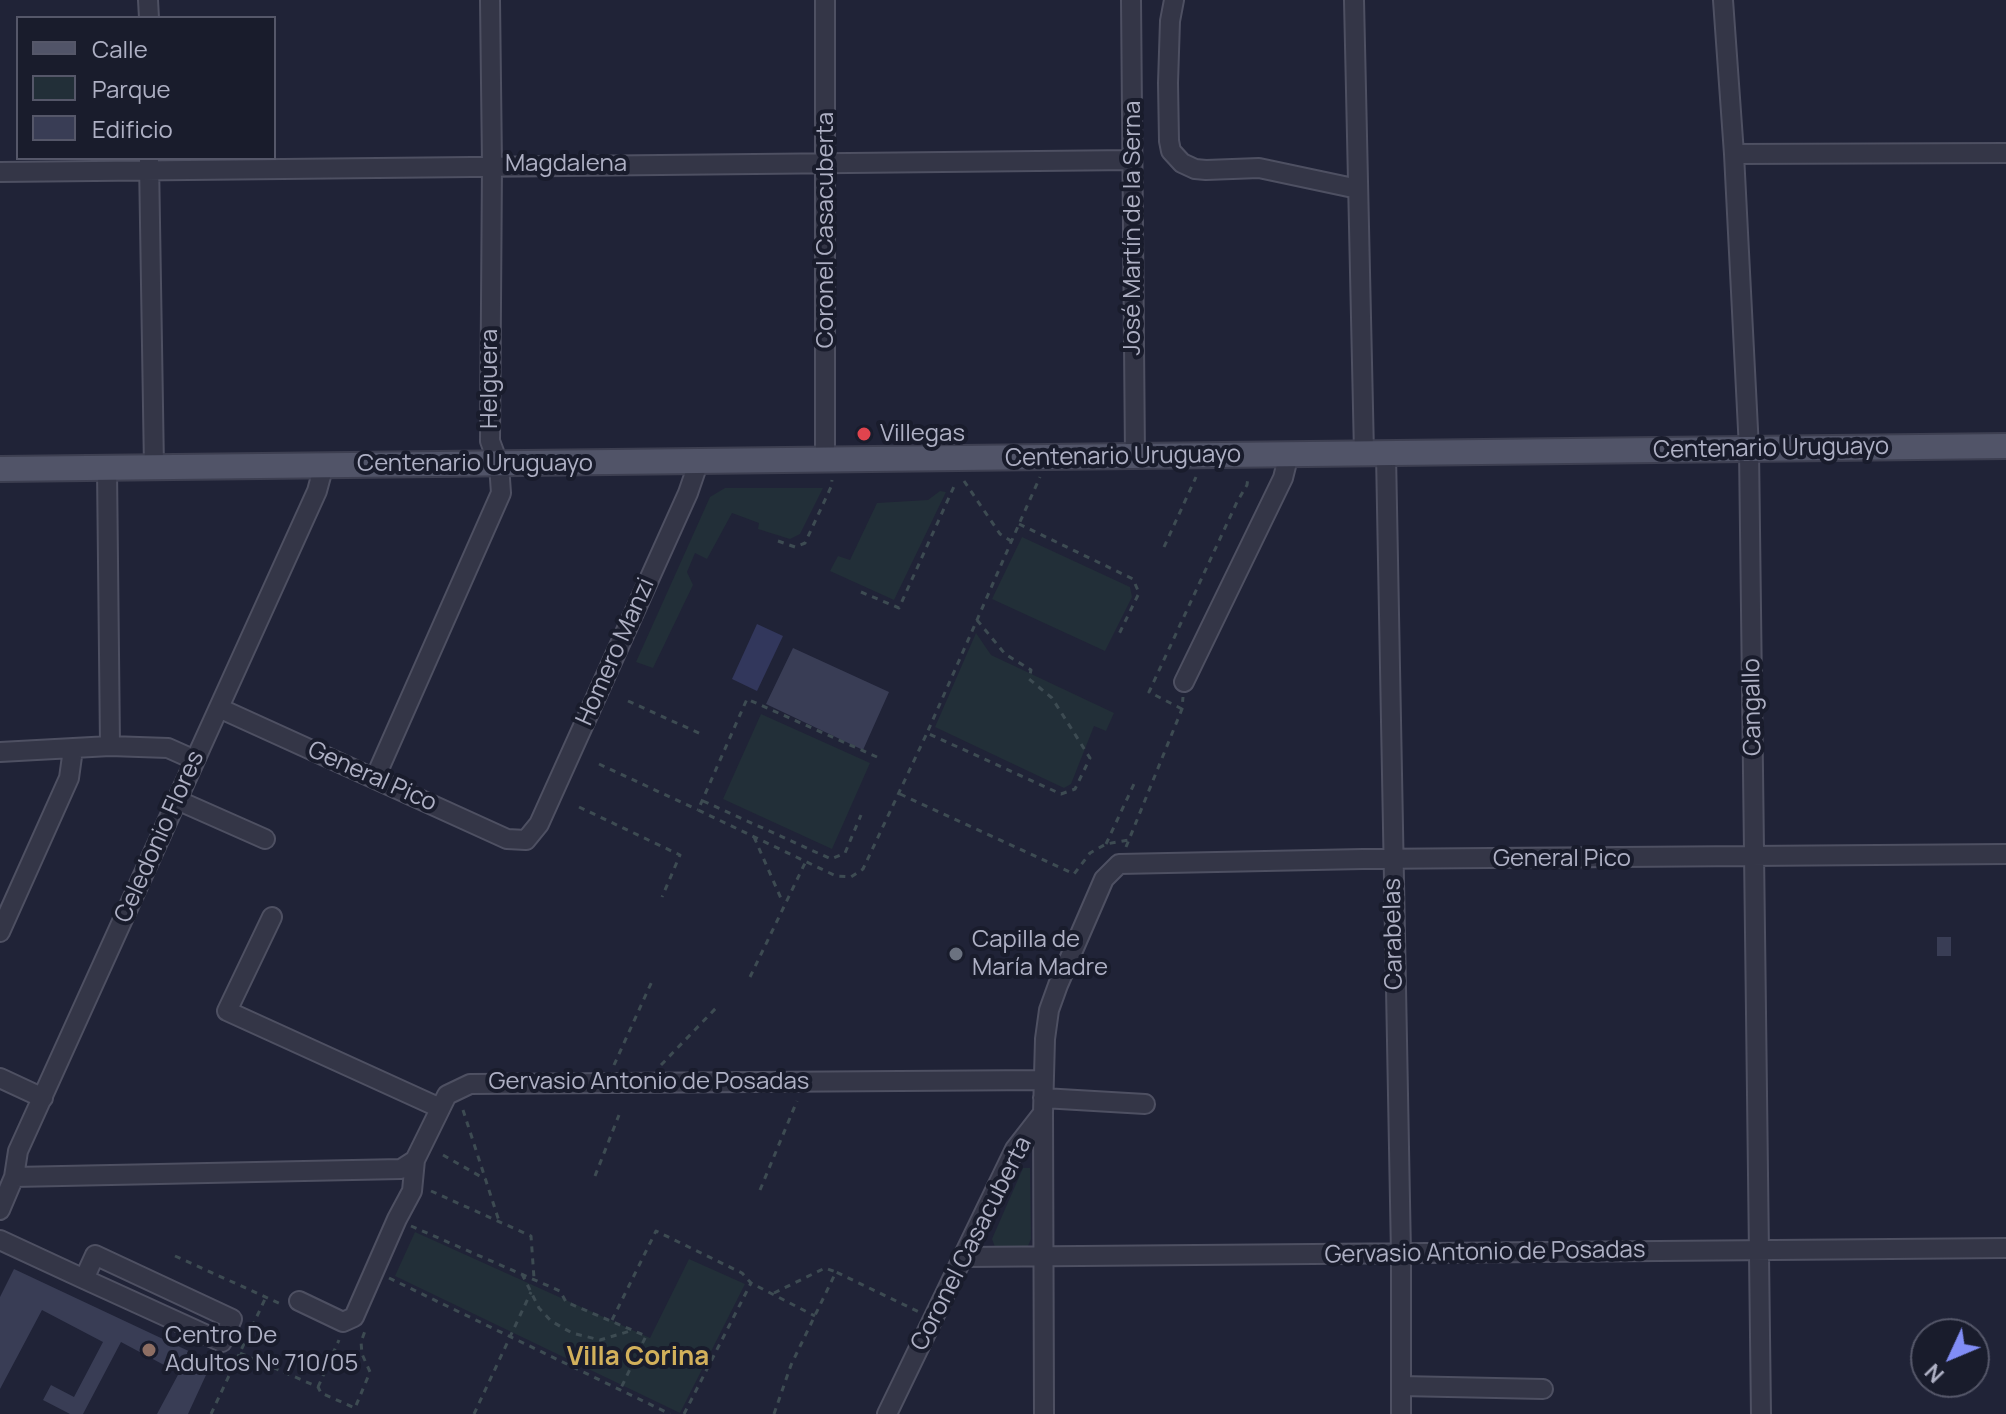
<!DOCTYPE html>
<html>
<head>
<meta charset="utf-8">
<style>
  body { margin:0 }
  #map { position:relative; width:2006px; height:1414px; overflow:hidden; background:#202337; font-family:Manrope,sans-serif }
  canvas { display:block }
  .legend { position:absolute; left:16px; top:16px; width:260px; height:144px; box-sizing:border-box; background:#191c2c; border:2px solid #555769; margin:0; padding:10px 14px; list-style:none; font-size:24px; color:#aeb0c4 }
  .legend li { display:flex; align-items:center; gap:16px; height:40px }
  .legend b { width:40px; border:2px solid #555769 }
  .north { position:absolute; left:1910px; top:1318px; width:80px; height:80px; box-sizing:border-box; background:#191c2c; border:2px solid #555769; border-radius:50%; rotate:226deg; font-size:22px; font-weight:700; line-height:32px; text-align:center; color:#aeb0c4 }
  .north::after { content:''; display:block; margin:auto; width:28px; height:36px; background:#818df6; clip-path:polygon(50% 0,100% 100%,50% 72%,0 100%) }
</style>
</head>
<body>
<div id="map">
<canvas width="2006" height="1414"></canvas>
<ul class="legend">
<li><b style="height:10px;background:#515468"></b>Calle</li>
<li><b style="height:22px;background:#222f38"></b>Parque</li>
<li><b style="height:22px;background:#393d55"></b>Edificio</li>
</ul>
<div class="north">N</div>
</div>
<script>
const ctx = document.querySelector('canvas').getContext('2d');
ctx.lineJoin = 'round';
function fill(path, color) {
  ctx.fillStyle = color;
  ctx.fill(path, 'evenodd');
}
function shape(rows) {
  const path = new Path2D();
  for (const r of rows) {
    path.moveTo(r[0], r[1]);
    for (let i = 2; i < r.length; i += 2) path.lineTo(r[i], r[i + 1]);
  }
  return path;
}
function strokePath(path, color, width, dash) {
  ctx.strokeStyle = color;
  ctx.lineWidth = width;
  ctx.lineCap = dash ? 'butt' : 'round';
  ctx.setLineDash(dash || []);
  ctx.stroke(path);
}
function label(font, color, halo, rows, align = 'center') {
  ctx.font = font + ' Manrope,sans-serif';
  ctx.lineWidth = 8;
  ctx.setLineDash([]);
  ctx.textBaseline = 'middle';
  ctx.strokeStyle = halo;
  ctx.fillStyle = color;
  for (const [text, x, y, turn = 0] of rows) {
    ctx.save();
    ctx.translate(x, y);
    ctx.rotate((+turn || 0) * Math.PI / 180);
    ctx.textAlign = isNaN(turn) ? turn : align;
    if (halo) ctx.strokeText(text, 0, 0);
    ctx.fillText(text, 0, 0);
    ctx.restore();
  }
}
fill(shape([
  [725,488,823,488,800,534,790,539,758,529,759,523,732,513,707,559,695,553,687,572,693,585,653,668,636,662,710,497],
  [940,491,946,492,894,600,830,571,838,556,850,560,877,503,928,500],
  [1022,537,1130,587,1132,597,1105,651,992,599],
  [976,633,991,655,1114,713,1106,731,1094,726,1071,784,1064,788,935,727],
  [761,714,870,763,832,849,723,799],
  [1023,1168,1030,1168,1031,1239,1028,1246,995,1247,992,1239],
  [415,1232,650,1338,689,1259,745,1284,680,1413,395,1276]
]), '#222f38');
fill(shape([
  [757,624,783,636,757,691,732,679]
]), '#32375c');
fill(shape([
  [793,648,889,692,863,750,766,704],
  [1937,937,1951,937,1951,956,1937,956],
  [14,1269,212,1362,188,1414,157,1414,179,1373,121,1342,83,1414,70,1414,43,1400,51,1385,74,1397,103,1342,42,1310,0,1389,0,1297]
]), '#393d55');
const minor = shape([
  [148,0,149,18],
  [825,0,825,459],
  [1131,0,1135,456],
  [1174,0,1170,21,1168,83,1169,141,1171,151,1182,163,1195,169,1206,170,1259,168,1358,189],
  [1354,0,1364,453],
  [1723,0,1734,154,1749,449,1761,1414],
  [1734,154,2006,153],
  [149,161,154,468],
  [0,172,1132,160],
  [1386,454,1401,1254,1401,1414],
  [107,469,110,746],
  [1184,682,1283,478,1289,454],
  [219,708,507,839,526,840,539,824,688,493,699,461],
  [0,752,110,746,168,748,195,760],
  [375,778,501,493,499,465,490,441,492,165,490,0],
  [177,800,265,839],
  [272,917,227,1011,440,1108],
  [0,932,69,778,73,749],
  [0,1078,43,1098],
  [1043,1098,1145,1104],
  [1043,1113,1044,1414],
  [14,1177,401,1169,415,1160,447,1095,470,1084,1043,1080],
  [0,1210,14,1177,18,1151,317,491,324,465],
  [0,1240,84,1279,222,1342,232,1319,95,1255,84,1279],
  [965,1257,2006,1248],
  [299,1301,343,1322,354,1317,397,1219,412,1191,415,1160],
  [1401,1386,1543,1389],
  [887,1414,1015,1149,1043,1113,1045,1039,1049,1010,1058,985,1104,879,1119,864,1363,859,2006,854]
]);
const major = shape([
  [0,469,2006,446]
]);
strokePath(minor, '#4e5062', 22);
strokePath(major, '#3d3f51', 28);
strokePath(shape([
  [964,481,1000,534,1011,541],
  [1019,524,1133,579,1139,593,1119,634],
  [778,541,795,547,805,543,831,487,832,480],
  [1164,547,1196,477],
  [861,592,899,608,956,482],
  [977,620,1005,654,1031,670,1029,679,1052,698,1090,758,1075,789,1061,794,927,733,977,620,1019,524,1040,477],
  [628,701,701,734],
  [1182,709,1149,692,1237,502,1247,485,1248,477],
  [877,757,747,699,698,810,836,876,851,877,863,869,927,733],
  [599,764,698,810],
  [900,794,1074,874,1090,853,1106,844,1129,840],
  [703,801,831,859,845,853,861,815],
  [579,807,680,855,662,897],
  [754,837,783,903],
  [1106,844,1134,784],
  [1126,847,1182,709,1183,697],
  [750,977,806,861],
  [614,1065,653,979],
  [661,1065,716,1008],
  [463,1110,499,1221],
  [443,1155,485,1179],
  [595,1176,619,1115],
  [760,1190,797,1101],
  [431,1191,531,1236,534,1278],
  [411,1226,560,1291,566,1302,646,1336,620,1390],
  [175,1256,281,1304],
  [522,1274,539,1308,551,1321,572,1333,600,1340,630,1331],
  [389,1278,670,1414],
  [774,1293,825,1268,836,1272],
  [612,1320,656,1231,742,1273,751,1283,815,1316],
  [240,1353,318,1387,321,1393,355,1408,370,1372,362,1354,361,1342,365,1331],
  [318,1387,339,1340],
  [211,1414,266,1297],
  [474,1414,531,1292],
  [684,1414,751,1283],
  [774,1414,791,1365,836,1272,919,1312]
]), '#3d4b52', 3, [6, 6]);
strokePath(minor, '#343647', 18);
strokePath(major, '#515468', 24);
for (const [x, y, r, color] of [
  [864,434,8,"#e0444e"],
  [956,954,8,"#6b7280"],
  [149,1350,8,"#8d6e63"]
]) {
  const dot = new Path2D();
  dot.arc(x, y, r, 0, 2 * Math.PI);
  ctx.fillStyle = color;
  ctx.fill(dot);
  strokePath(dot, '#191c2c', 3);
}
label('24px', '#aeb0c4', '#191c2c', [
  ["Magdalena",566,164],
  ["José Martín de la Serna",1133,228,-90],
  ["Coronel Casacuberta",826,230,-90],
  ["Helguera",490,379,-90],
  ["Centenario Uruguayo",1771,449,-1],
  ["Centenario Uruguayo",1123,457,-1],
  ["Centenario Uruguayo",475,464],
  ["Homero Manzi",616,652,-66],
  ["Cangallo",1753,707,-91],
  ["General Pico",372,777,24],
  ["Celedonio Flores",160,837,-66],
  ["General Pico",1562,859],
  ["Carabelas",1394,934,-91],
  ["Gervasio Antonio de Posadas",649,1082],
  ["Coronel Casacuberta",972,1244,-63],
  ["Gervasio Antonio de Posadas",1485,1253,-1]
]);
label('24px', '#aeb0c4', '#191c2c', [
  ["Villegas",880,434],
  ["Capilla de",972,940],
  ["María Madre",972,968],
  ["Centro De",165,1336],
  ["Adultos Nº 710/05",165,1364]
], 'left');
label('bold 26px', '#d2b05b', '#191c2c', [
  ["Villa Corina",638,1358]
]);
</script>
</body>
</html>
